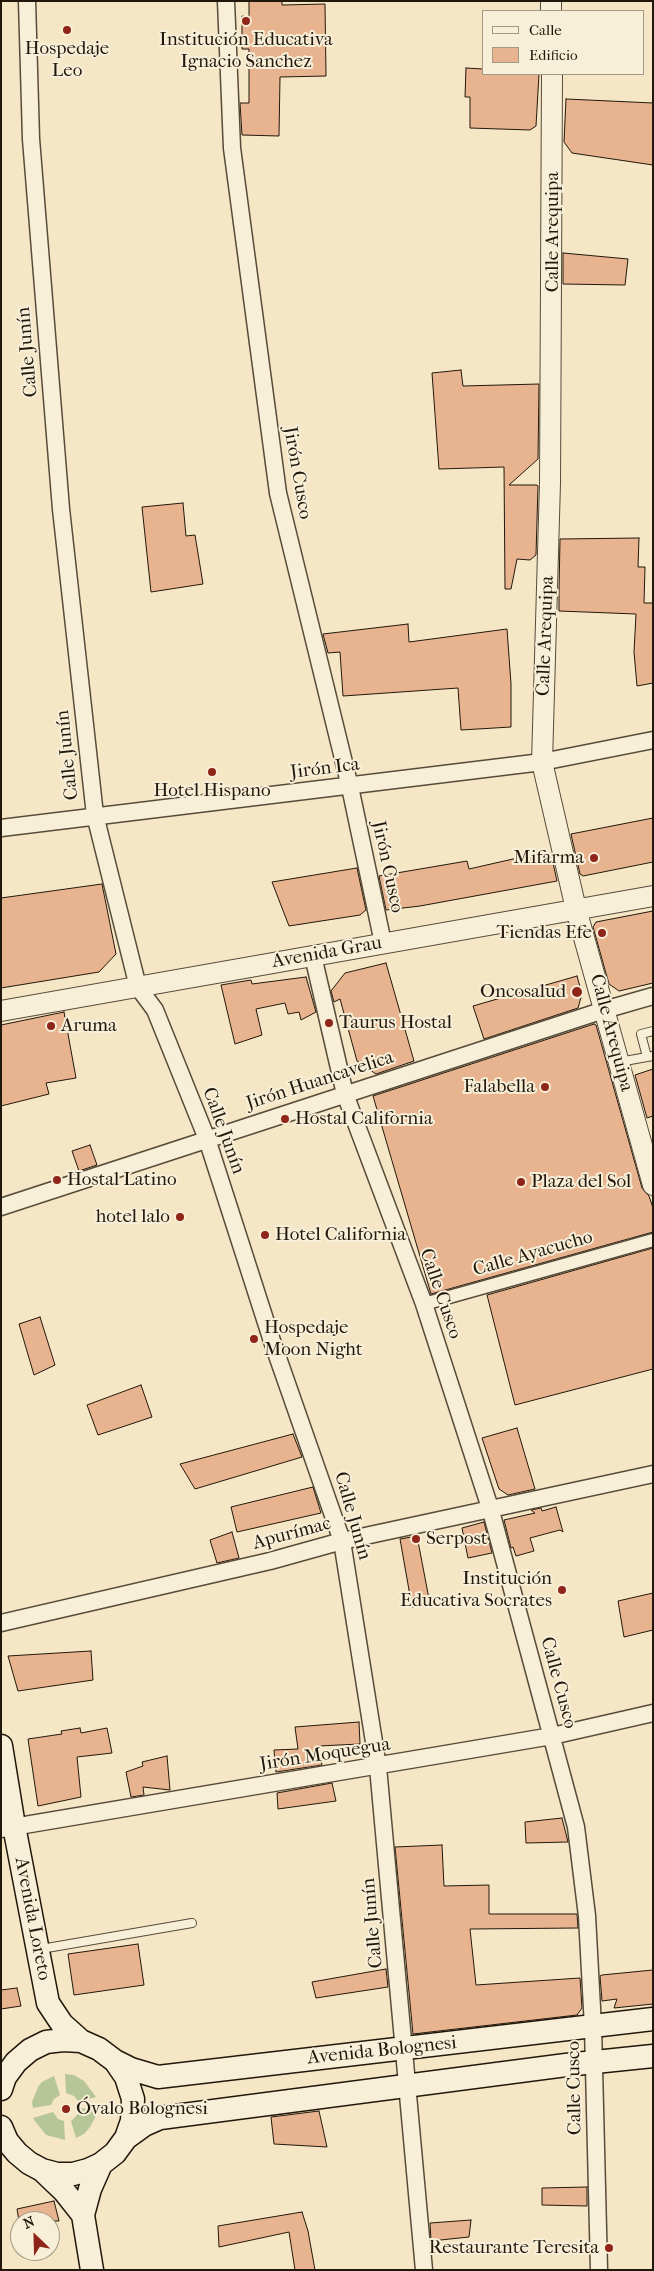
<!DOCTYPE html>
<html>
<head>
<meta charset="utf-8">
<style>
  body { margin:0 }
  #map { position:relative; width:654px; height:2271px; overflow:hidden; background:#f5e6c5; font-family:"IM FELL French Canon",serif }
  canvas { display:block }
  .frame { position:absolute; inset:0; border:2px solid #22170b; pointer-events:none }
  .legend { position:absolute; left:482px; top:10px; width:162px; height:65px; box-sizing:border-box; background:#f8efd9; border:1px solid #a29987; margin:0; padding:6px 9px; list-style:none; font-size:15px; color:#22170b }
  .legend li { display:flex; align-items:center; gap:10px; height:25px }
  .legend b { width:25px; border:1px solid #a29987 }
  .north { position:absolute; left:10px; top:2211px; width:50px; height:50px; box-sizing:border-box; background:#f8efd9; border:1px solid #a29987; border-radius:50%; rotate:336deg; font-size:14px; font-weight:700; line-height:20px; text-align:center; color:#22170b }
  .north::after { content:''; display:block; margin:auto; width:18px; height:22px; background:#8f2418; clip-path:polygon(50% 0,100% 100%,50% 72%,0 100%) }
</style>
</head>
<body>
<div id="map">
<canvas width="654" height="2271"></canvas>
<div class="frame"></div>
<ul class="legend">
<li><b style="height:6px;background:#f8efd9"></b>Calle</li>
<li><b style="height:14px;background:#e8b490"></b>Edificio</li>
</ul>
<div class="north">N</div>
</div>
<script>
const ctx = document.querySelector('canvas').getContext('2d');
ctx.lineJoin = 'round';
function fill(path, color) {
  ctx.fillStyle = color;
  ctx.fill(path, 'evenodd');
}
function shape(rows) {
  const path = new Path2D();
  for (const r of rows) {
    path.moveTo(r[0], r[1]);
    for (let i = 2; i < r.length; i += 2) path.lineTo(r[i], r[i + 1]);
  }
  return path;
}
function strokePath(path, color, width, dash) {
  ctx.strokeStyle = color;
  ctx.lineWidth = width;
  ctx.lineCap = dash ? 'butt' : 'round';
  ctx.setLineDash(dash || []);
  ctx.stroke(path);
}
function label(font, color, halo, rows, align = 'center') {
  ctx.font = font + ' "IM FELL French Canon",serif';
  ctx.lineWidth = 4;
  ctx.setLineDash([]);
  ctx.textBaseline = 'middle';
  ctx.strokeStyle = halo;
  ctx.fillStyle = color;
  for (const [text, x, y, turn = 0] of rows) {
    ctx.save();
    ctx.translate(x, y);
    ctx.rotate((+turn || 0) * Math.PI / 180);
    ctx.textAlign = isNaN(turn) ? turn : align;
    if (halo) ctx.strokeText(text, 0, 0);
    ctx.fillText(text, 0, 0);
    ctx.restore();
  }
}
fill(shape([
  [65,2074,74,2075,84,2081,96,2097,79,2102,74,2096,66,2093],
  [54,2076,60,2095,54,2099,51,2105,33,2108,32,2102,38,2087,42,2082],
  [80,2108,98,2109,96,2116,90,2127,84,2134,76,2138,71,2121,77,2115],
  [53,2112,58,2119,64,2121,65,2140,46,2135,34,2120,33,2118]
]), '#b6c699');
const building = shape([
  [249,1,282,1,282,5,325,4,326,76,280,77,279,136,242,135,240,103,249,103,249,49,242,49,242,16,249,17,249,1],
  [466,68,483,69,483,74,539,74,536,126,530,130,470,128,470,97,465,97,466,68],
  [566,99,653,103,653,165,572,153,564,142,566,99],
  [563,253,628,259,625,285,563,284,563,253],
  [461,370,463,386,539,384,538,459,509,485,537,485,538,486,536,555,530,560,517,559,511,589,505,589,504,467,439,469,432,373,461,370],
  [183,503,186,536,195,535,203,584,151,592,142,507,183,503],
  [639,538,638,567,645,567,644,603,653,603,653,683,637,686,634,652,636,614,559,611,559,592,560,539,639,538],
  [408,624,409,642,507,629,511,684,511,727,461,730,458,688,343,696,340,652,328,653,323,634,408,624],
  [653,818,653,862,583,876,580,874,571,834,653,818],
  [551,854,557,881,420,906,386,910,379,876,467,861,469,869,513,859,551,854],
  [357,868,366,910,360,915,289,926,272,882,357,868],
  [102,884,116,954,99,972,1,988,1,898,102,884],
  [653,911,653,983,619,991,609,984,593,927,596,922,653,911],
  [386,963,414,1061,376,1074,357,1061,340,999,334,1002,331,991,345,973,386,963],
  [577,976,582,994,578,1008,484,1039,473,1006,577,976],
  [306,977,316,1012,301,1020,299,1012,288,1014,285,1003,256,1009,262,1035,235,1044,221,985,251,980,252,984,306,977],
  [64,1012,76,1078,46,1083,49,1094,1,1106,1,1025,64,1012],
  [594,1024,596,1025,642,1188,649,1196,653,1208,653,1232,431,1294,373,1096,594,1024],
  [653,1069,653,1116,647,1118,635,1075,653,1069],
  [90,1145,97,1165,79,1171,72,1151,90,1145],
  [653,1248,653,1369,515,1405,487,1295,653,1248],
  [40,1317,55,1365,34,1375,19,1324,40,1317],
  [141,1385,152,1417,98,1435,87,1405,141,1385],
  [517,1428,535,1489,508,1495,499,1489,482,1438,517,1428],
  [293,1434,302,1457,195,1489,180,1464,293,1434],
  [313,1487,321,1513,237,1532,231,1507,313,1487],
  [556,1507,563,1532,560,1530,530,1538,534,1551,516,1556,513,1547,511,1548,504,1520,535,1513,531,1510,541,1508,542,1511,556,1507],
  [484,1522,492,1553,468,1558,462,1528,484,1522],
  [232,1532,239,1558,217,1563,210,1540,232,1532],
  [417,1536,430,1604,412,1607,400,1539,417,1536],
  [653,1593,653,1630,624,1637,618,1601,653,1593],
  [91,1651,93,1680,18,1691,8,1656,91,1651],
  [359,1722,360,1744,318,1746,322,1765,276,1772,274,1750,298,1749,295,1727,359,1722],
  [80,1728,81,1733,107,1728,112,1753,77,1757,81,1797,38,1806,28,1739,62,1734,61,1731,80,1728],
  [167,1756,170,1790,143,1787,144,1795,131,1797,126,1772,143,1766,142,1762,167,1756],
  [332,1783,336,1801,278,1809,277,1793,332,1783],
  [562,1818,568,1842,526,1843,525,1822,562,1818],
  [442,1845,444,1886,489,1885,489,1914,577,1914,578,1928,470,1929,476,1985,580,1978,582,2008,577,2015,413,2034,395,1847,442,1845],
  [138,1944,144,1985,74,1995,68,1954,138,1944],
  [386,1969,388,1987,316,1998,312,1982,386,1969],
  [653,1970,653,2004,614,2008,617,1999,602,2001,600,1976,602,1975,653,1970],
  [17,1988,21,2006,1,2009,1,1990,17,1988],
  [319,2111,327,2147,274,2144,271,2117,319,2111],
  [587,2187,587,2206,542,2205,542,2188,587,2187],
  [54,2201,59,2221,19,2221,17,2209,54,2201],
  [302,2212,308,2231,315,2270,295,2270,289,2232,219,2247,218,2226,302,2212],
  [471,2220,469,2237,431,2241,430,2223,471,2220]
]);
fill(building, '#e8b490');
strokePath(building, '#22170b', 1);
const service = shape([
  [653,1031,641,1034,647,1057,653,1056],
  [619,1062,647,1057],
  [41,1949,192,1923]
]);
const pedestrian = shape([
  [424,1304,653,1240]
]);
const minor = shape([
  [27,1,31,139,61,509,95,815,138,987,155,1010,207,1139,271,1338,342,1541,378,1767,424,2270],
  [226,1,232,148,278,493,350,787,383,943],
  [1,828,542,762,653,740],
  [313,956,345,1094,424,1304,491,1511,576,1827,587,1916,593,2027,599,2270],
  [1,1207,604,1010,653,996],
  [1,1623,270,1561,342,1541,653,1474],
  [1,1829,552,1736,653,1713]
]);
const tertiary = shape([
  [551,1,551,11],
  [552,74,550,483,542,762,576,909,653,1185],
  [1,1011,653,896]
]);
const secondary = shape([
  [1,1746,14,1826,48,2003,62,2024,81,2041],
  [115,2061,131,2069,158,2077,653,2019],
  [1,2089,5,2077,16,2062,30,2050,46,2042,63,2040,81,2041,99,2049,115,2061,126,2077,133,2099,132,2121,126,2138,115,2153,101,2164,88,2170,73,2174,57,2174,42,2170,29,2163,17,2153,7,2141,1,2127],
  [126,2138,144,2125,160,2118,566,2065,653,2056],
  [42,2170,64,2191,83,2215],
  [92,2270,83,2215,90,2189,101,2164]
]);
strokePath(service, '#574b3a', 10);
strokePath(pedestrian, '#574b3a', 15);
strokePath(minor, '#574b3a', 19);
strokePath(tertiary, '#574b3a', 22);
strokePath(secondary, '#22170b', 25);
strokePath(service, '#f8efd9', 8);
strokePath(pedestrian, '#f8efd9', 12);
strokePath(minor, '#f8efd9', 16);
strokePath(tertiary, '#f8efd9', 20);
strokePath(secondary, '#f8efd9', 22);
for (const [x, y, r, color] of [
  [246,21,5,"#8f2418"],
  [67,30,5,"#8f2418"],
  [212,772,5,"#8f2418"],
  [594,858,5,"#8f2418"],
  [602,933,5,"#8f2418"],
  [577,992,6,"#8f2418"],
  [329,1023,5,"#8f2418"],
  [51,1026,5,"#8f2418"],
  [545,1087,5,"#8f2418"],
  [285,1119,5,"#8f2418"],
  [57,1180,5,"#8f2418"],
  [521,1182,5,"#8f2418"],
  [180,1217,5,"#8f2418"],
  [265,1235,5,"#8f2418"],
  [254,1339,5,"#8f2418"],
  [416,1539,5,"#8f2418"],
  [562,1590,5,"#8f2418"],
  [66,2109,5,"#8f2418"],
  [609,2248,5,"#8f2418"]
]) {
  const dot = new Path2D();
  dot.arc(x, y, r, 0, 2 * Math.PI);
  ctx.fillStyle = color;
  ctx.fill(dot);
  strokePath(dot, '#f8efd9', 2);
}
label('19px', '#22170b', '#f8efd9', [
  ["Institución Educativa",246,40,"center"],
  ["Ignacio Sanchez",246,62,"center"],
  ["Hospedaje",67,49,"center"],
  ["Leo",67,71,"center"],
  ["Hotel Hispano",212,791,"center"],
  ["Mifarma",584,858,"right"],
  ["Tiendas Efe",592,933,"right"],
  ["Oncosalud",566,992,"right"],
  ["Taurus Hostal",339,1023],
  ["Aruma",61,1026],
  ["Falabella",535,1087,"right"],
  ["Hostal California",295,1119],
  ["Hostal Latino",67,1180],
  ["Plaza del Sol",531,1182],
  ["hotel lalo",170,1217,"right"],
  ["Hotel California",275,1235],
  ["Hospedaje",264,1328],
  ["Moon Night",264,1350],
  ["Serpost",426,1539],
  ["Institución",552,1579,"right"],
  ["Educativa Socrates",552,1601,"right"],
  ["Óvalo Bolognesi",76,2109],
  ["Restaurante Teresita",599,2248,"right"]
], 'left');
label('19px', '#22170b', '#f8efd9', [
  ["Calle Arequipa",553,232,-90],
  ["Calle Junín",28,352,-95],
  ["Jirón Cusco",297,473,80],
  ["Calle Arequipa",546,636,-88],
  ["Calle Junín",68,755,-96],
  ["Jirón Ica",325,769,-7],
  ["Jirón Cusco",387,867,78],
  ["Avenida Grau",327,953,-10],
  ["Calle Arequipa",611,1033,75],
  ["Jirón Huancavelica",320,1081,-18],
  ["Calle Junín",223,1131,70],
  ["Calle Ayacucho",533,1254,-16],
  ["Calle Cusco",440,1294,71],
  ["Calle Junín",352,1516,74],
  ["Apurímac",292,1534,-15],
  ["Calle Cusco",558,1683,75],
  ["Jirón Moquegua",325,1755,-9],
  ["Avenida Loreto",32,1919,79],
  ["Calle Junín",373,1923,-95],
  ["Avenida Bolognesi",382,2051,-6],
  ["Calle Cusco",575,2088,-91]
]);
</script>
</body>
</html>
